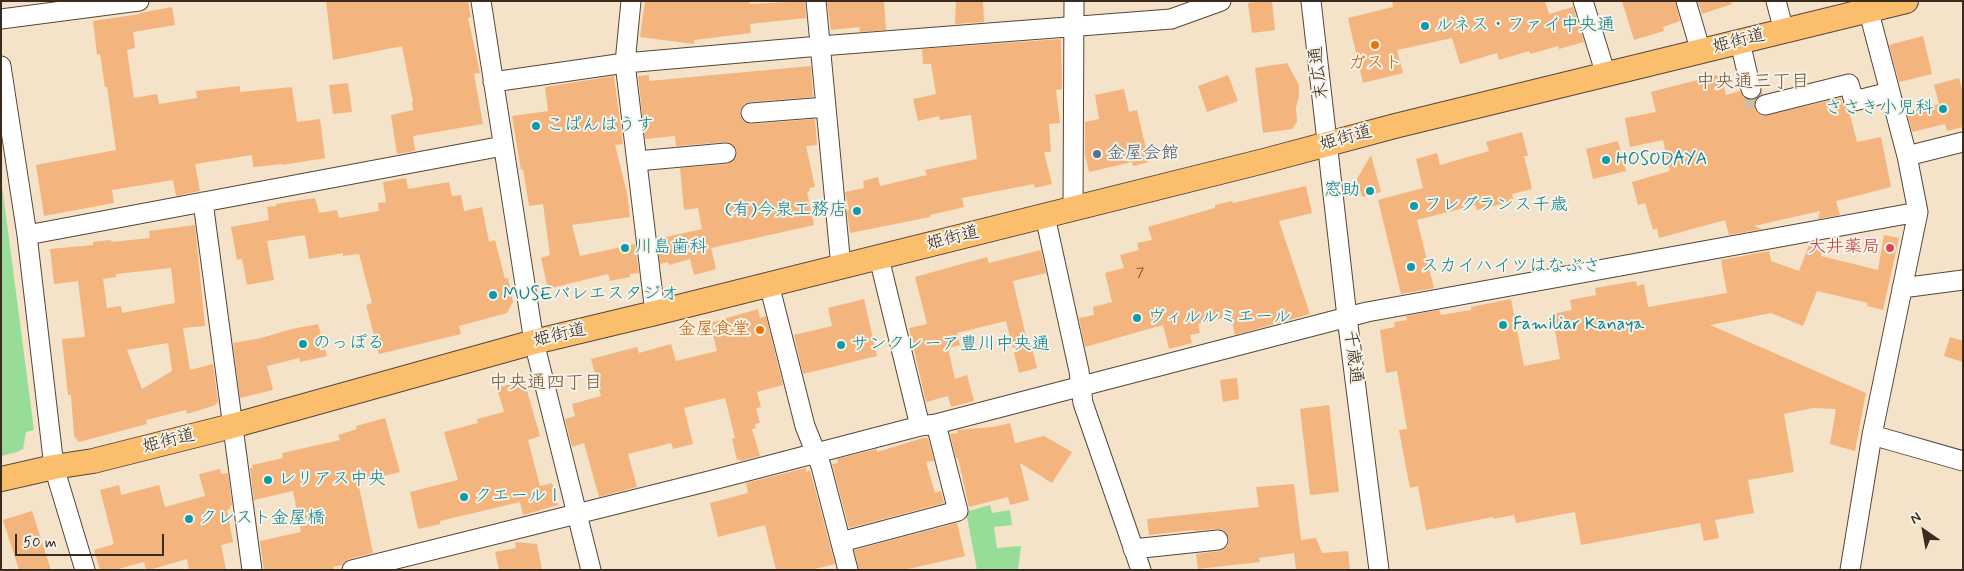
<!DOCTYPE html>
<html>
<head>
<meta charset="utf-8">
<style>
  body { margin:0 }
  #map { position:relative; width:1964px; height:571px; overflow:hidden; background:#f4e2c9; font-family:Mynerve,sans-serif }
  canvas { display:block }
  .frame { position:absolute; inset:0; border:2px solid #3b2a1e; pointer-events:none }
  .north { position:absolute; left:1899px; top:506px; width:50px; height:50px; -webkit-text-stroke:4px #f7f3e8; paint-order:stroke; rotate:327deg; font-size:14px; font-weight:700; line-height:20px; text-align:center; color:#3b2a1e }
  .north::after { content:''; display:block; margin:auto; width:18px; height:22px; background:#3b2a1e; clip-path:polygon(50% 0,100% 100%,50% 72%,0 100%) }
  .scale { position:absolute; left:15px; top:534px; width:149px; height:22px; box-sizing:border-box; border:2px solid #3b2a1e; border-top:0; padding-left:6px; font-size:15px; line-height:18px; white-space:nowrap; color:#3b2a1e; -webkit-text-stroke:4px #f7f3e8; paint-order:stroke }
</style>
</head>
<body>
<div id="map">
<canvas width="1964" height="571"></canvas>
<div class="frame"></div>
<div class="north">N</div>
<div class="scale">50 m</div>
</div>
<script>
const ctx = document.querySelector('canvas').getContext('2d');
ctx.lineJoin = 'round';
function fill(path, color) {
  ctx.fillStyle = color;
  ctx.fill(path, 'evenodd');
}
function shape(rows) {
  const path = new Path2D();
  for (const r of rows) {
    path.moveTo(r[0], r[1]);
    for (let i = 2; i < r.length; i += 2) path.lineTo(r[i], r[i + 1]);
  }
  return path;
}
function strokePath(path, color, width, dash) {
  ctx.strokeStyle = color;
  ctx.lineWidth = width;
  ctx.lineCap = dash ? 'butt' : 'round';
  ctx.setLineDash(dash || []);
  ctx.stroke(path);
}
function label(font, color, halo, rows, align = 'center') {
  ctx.font = font + ' Mynerve,"Klee One",sans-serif';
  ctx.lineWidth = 4;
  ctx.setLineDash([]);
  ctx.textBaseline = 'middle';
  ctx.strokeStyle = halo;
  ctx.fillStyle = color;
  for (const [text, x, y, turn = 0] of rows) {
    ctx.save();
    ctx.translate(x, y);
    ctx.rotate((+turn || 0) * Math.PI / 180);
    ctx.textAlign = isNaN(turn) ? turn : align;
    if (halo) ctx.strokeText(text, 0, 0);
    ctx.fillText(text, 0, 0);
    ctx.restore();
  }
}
fill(shape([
  [1,178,34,430,26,432,23,449,17,452,1,456],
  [990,505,992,513,1010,510,1012,525,994,527,997,548,1021,546,1018,570,977,570,966,512]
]), '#97dd97');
fill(shape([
  [326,1,468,1,471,17,468,18,480,73,474,74,483,124,413,136,415,151,397,154,391,115,413,110,412,103,413,102,402,46,333,60],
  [645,1,749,1,750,4,805,1,806,18,750,24,751,33,694,40,694,44,640,37],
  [827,1,884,1,886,30,860,32,859,27,831,30],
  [956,1,983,1,984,22,955,24],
  [1258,1,1272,1,1275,30,1252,33,1248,3],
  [1392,1,1545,1,1549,14,1573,7,1584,42,1559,49,1558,46,1530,54,1529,51,1499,60,1497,53,1460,64,1452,38,1397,50,1403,73,1363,83,1348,18,1393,7],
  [1622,1,1675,1,1680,21,1663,27,1664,31,1634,40],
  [1698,1,1731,1,1732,4,1702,14],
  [172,7,175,25,133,32,135,48,127,50,134,98,157,94,159,104,197,98,196,91,240,86,240,92,292,87,297,122,320,119,325,158,283,165,283,164,253,167,252,155,195,164,200,191,176,196,173,180,112,190,114,203,44,216,36,165,116,150,107,87,105,87,100,54,97,55,93,21,140,14,140,13],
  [1923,36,1932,74,1899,82,1889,45],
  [1061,39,1062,89,1056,90,1060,123,1049,124,1051,152,1044,152,1052,184,1035,188,1034,184,962,198,964,207,930,215,930,217,850,233,847,211,849,210,845,192,864,188,863,181,878,177,880,186,927,175,925,170,977,159,971,115,940,120,939,116,918,121,913,99,936,94,931,64,923,64,922,49],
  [1287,63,1299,85,1299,95,1296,108,1297,122,1292,129,1263,133,1255,68],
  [811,66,813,97,750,102,744,104,740,113,742,120,751,124,815,119,817,145,806,146,815,187,809,188,810,191,807,192,814,225,711,248,716,269,694,275,690,259,669,265,668,262,660,264,657,239,702,229,698,208,684,210,680,168,727,164,736,158,737,152,731,143,725,142,678,146,676,146,675,136,645,139,638,76,649,75,649,81],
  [1721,74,1726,95,1740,91,1743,96,1747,100,1756,99,1754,108,1757,113,1762,116,1841,98,1843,105,1849,111,1857,142,1881,137,1891,187,1836,201,1840,215,1818,219,1820,211,1754,226,1762,229,1729,235,1725,220,1659,238,1657,228,1653,230,1645,203,1638,205,1632,182,1670,171,1663,140,1630,147,1625,118,1656,112,1651,92],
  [1228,75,1238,101,1207,112,1198,86],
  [614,76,623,144,615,145,627,193,630,217,572,225,580,256,635,244,639,273,630,274,630,277,610,281,608,274,548,289,541,258,550,255,543,204,529,206,523,169,521,170,512,116,548,111,545,87],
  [1959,78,1963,93,1963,127,1947,131,1945,124,1912,132,1907,113,1939,104,1934,85],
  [348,83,352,112,333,114,329,85],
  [1124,89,1129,112,1137,110,1149,162,1133,166,1132,162,1089,172,1085,154,1085,122,1099,119,1095,95],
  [1522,132,1528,156,1524,156,1532,189,1512,194,1514,201,1477,210,1475,205,1417,220,1434,288,1401,294,1378,200,1423,188,1416,159,1437,153,1440,165,1489,151,1486,142],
  [1618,141,1626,171,1593,179,1586,149],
  [1371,155,1381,192,1362,197,1357,179],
  [406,178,408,189,449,182,452,196,461,195,464,211,482,207,489,242,495,240,505,279,508,278,513,302,507,313,459,326,461,334,379,354,366,305,372,303,359,254,343,256,343,253,309,259,305,235,267,241,274,280,247,285,242,259,237,260,231,227,269,220,267,207,276,206,276,204,315,198,319,213,337,210,339,218,379,211,378,203,386,202,383,182],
  [1306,186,1312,213,1279,221,1310,314,1235,335,1231,316,1198,324,1200,333,1190,335,1192,343,1169,349,1163,325,1085,347,1079,318,1094,315,1093,307,1112,302,1105,273,1124,268,1120,255,1139,250,1137,243,1152,240,1148,227,1215,208,1215,205,1232,201,1233,203],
  [195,225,205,326,183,328,190,370,213,364,218,403,215,404,216,405,187,414,186,410,146,420,147,424,79,442,74,436,71,395,68,395,62,339,85,337,78,281,54,284,50,249,93,245,93,242,111,240,112,242,150,238,149,231],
  [171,268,175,303,122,313,121,306,107,308,103,279,116,277,116,274],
  [168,343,172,371,142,389,127,350],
  [1884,235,1899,238,1883,310,1867,306,1868,303,1817,291,1803,326,1771,313,1710,325,1866,393,1855,451,1830,444,1836,409,1813,408,1784,414,1794,472,1748,480,1754,513,1715,520,1719,538,1704,541,1700,523,1581,545,1575,512,1516,523,1514,515,1493,519,1493,517,1426,530,1418,486,1410,488,1399,430,1407,429,1397,371,1386,373,1380,330,1395,327,1394,322,1407,320,1406,316,1439,310,1441,315,1471,310,1471,307,1511,299,1524,366,1560,359,1552,314,1572,310,1570,300,1596,295,1595,288,1636,281,1637,286,1644,284,1648,307,1727,293,1721,260,1769,251,1771,261,1799,271,1809,245,1823,250,1821,256,1878,270],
  [1041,250,1046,273,1013,281,1027,341,1030,340,1037,368,1019,373,1006,321,957,333,960,345,948,348,955,379,967,375,974,401,951,407,948,396,926,402,909,328,927,324,915,277,987,257,989,263],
  [864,299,877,356,803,374,794,335,832,326,828,308],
  [758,309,760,318,766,316,783,385,757,392,761,407,756,408,760,423,755,424,756,428,752,429,760,456,740,461,740,459,737,460,732,439,735,438,725,398,684,408,693,444,673,449,671,443,628,454,637,487,599,497,584,443,572,447,565,419,575,416,572,404,601,396,591,359,637,347,639,353,671,344,676,361,717,351,710,323],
  [318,324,327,356,300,362,299,358,267,366,273,390,240,398,233,343,261,338,292,329],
  [1950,337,1963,341,1963,362,1944,356],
  [1237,378,1239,399,1223,402,1220,380],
  [524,380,540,436,528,440,540,486,552,483,558,505,523,515,520,502,440,521,440,524,418,529,410,492,458,480,444,432,478,423,477,419,504,412,497,388],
  [1329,405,1339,492,1310,495,1300,409],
  [385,418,400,472,358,482,373,553,349,559,342,565,333,567,334,570,264,570,260,541,301,532,293,491,254,500,250,468,253,468,252,465,283,458,282,453,340,440,338,435,357,429,356,426],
  [1010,423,1015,443,1044,436,1072,452,1052,483,1020,463,1029,500,1010,505,1008,497,969,507,958,458,956,458,950,434,958,433,957,430,993,427],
  [923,438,928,438,934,461,926,462,935,493,941,491,944,503,849,528,832,464,838,463,837,459,877,449,877,452],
  [806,468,806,472,810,470,835,564,811,570,776,570,765,525,718,537,710,503,748,493,746,483],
  [220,469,221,474,228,473,232,505,230,506,230,509,227,510,233,542,221,545,226,570,189,570,187,559,149,570,146,570,144,562,115,570,100,570,94,550,114,544,100,490,119,485,121,495,159,485,165,507,205,496,199,474],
  [1294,484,1301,540,1316,538,1322,553,1348,551,1350,570,1296,570,1294,553,1259,558,1260,562,1198,569,1196,554,1220,551,1228,545,1229,538,1223,530,1217,529,1194,531,1193,530,1149,535,1147,519,1259,507,1256,487],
  [32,511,51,570,19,570,12,548,3,520],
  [957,523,965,556,904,570,859,570,854,550],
  [515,542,537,544,542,570,499,570,495,552,516,548]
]), '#f3b57d');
strokePath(shape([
  [1751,89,1756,108,1765,105]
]), '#cfbda7', 19, [19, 9]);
const minor = shape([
  [481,1,534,342,591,570],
  [631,1,625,63,655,313],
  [816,1,841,267],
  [1311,1,1347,317,1379,570],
  [1583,1,1606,75],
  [1686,1,1701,52],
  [1776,1,1784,31],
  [1,19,139,1],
  [1740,42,1751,89],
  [1,66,27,235,54,467,85,570],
  [493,82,625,63,820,46,1171,19,1221,1],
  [1765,105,1849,84,1854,101,1890,92],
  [751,113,826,107],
  [1907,156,1963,142],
  [637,161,726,153],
  [203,202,252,570],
  [1073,209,1074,1],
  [1045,216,1079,371,1083,403,1141,570],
  [27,235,503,146],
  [879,258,920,426],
  [769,284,805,426,821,466,848,570],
  [1902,288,1963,280],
  [1872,435,1963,461],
  [841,542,958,511,936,424],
  [1133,549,1218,540],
  [352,570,713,480,920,426,936,424,1367,312,1918,212],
  [1850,570,1872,435,1918,212,1907,156,1866,1]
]);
const major = shape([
  [1,479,54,467,93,461,232,426,534,342,655,313,1264,161,1395,126,1906,1]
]);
strokePath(minor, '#574638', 21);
strokePath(major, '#574638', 26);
strokePath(minor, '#fff', 19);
strokePath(major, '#fabe6d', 24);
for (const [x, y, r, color] of [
  [1425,26,5,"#0f9aa8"],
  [1375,45,5,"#e8710a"],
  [1943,109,5,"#0f9aa8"],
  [536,126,5,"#0f9aa8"],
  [1097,154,5,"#5c6f8a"],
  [1606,160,5,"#0f9aa8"],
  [1370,191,5,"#0f9aa8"],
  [1414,206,5,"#0f9aa8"],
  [857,211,5,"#0f9aa8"],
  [625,248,5,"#0f9aa8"],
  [1890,248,5,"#e0444e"],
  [1411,267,5,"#0f9aa8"],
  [493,295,5,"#0f9aa8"],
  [1137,318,5,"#0f9aa8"],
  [1503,325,5,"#0f9aa8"],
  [760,330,5,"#e8710a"],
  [303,344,5,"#0f9aa8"],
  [841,345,5,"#0f9aa8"],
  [268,480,5,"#0f9aa8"],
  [464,497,5,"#0f9aa8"],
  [189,519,5,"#0f9aa8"]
]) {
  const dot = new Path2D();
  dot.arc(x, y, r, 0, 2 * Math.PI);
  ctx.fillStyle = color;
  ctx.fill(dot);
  strokePath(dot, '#f7f3e8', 2);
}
label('15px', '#694d36', null, [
  ["７",1140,275]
]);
label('18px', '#0d838f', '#f7f3e8', [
  ["ルネス・ファイ中央通",1435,26],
  ["ささき小児科",1933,109,"right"],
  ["こぱんはうす",546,126],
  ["HOSODAYA",1616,160],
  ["窓助",1360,191,"right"],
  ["フレグランス千歳",1424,206],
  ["(有)今泉工務店",847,211,"right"],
  ["川島歯科",635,248],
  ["スカイハイツはなぶさ",1421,267],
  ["MUSEバレエスタジオ",503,295],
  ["ヴィルルミエール",1147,318],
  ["Familiar Kanaya",1513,325],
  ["のっぽる",313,344],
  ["サンクレーア豊川中央通",851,345],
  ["レリアス中央",278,480],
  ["クエールＩ",474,497],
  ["クレスト金屋橋",199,519]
], 'left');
label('18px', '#3b2a1e', '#f7f3e8', [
  ["姫街道",1739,42,-14],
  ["末広通",1320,73,-97],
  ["姫街道",1346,139,-15],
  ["姫街道",953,239,-14],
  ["姫街道",560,336,-13],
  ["千歳通",1352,357,83],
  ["姫街道",169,442,-14]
]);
label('18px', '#c56008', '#f7f3e8', [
  ["ガスト",1375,64],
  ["金屋食堂",750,330,"right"]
]);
label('18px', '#4e5e75', '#f7f3e8', [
  ["金屋会館",1107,154]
], 'left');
label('18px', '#be3a42', '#f7f3e8', [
  ["大井薬局",1880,248]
], 'right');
label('19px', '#7b5b3f', '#f7f3e8', [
  ["中央通三丁目",1753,83],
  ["中央通四丁目",546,384]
]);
</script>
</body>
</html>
